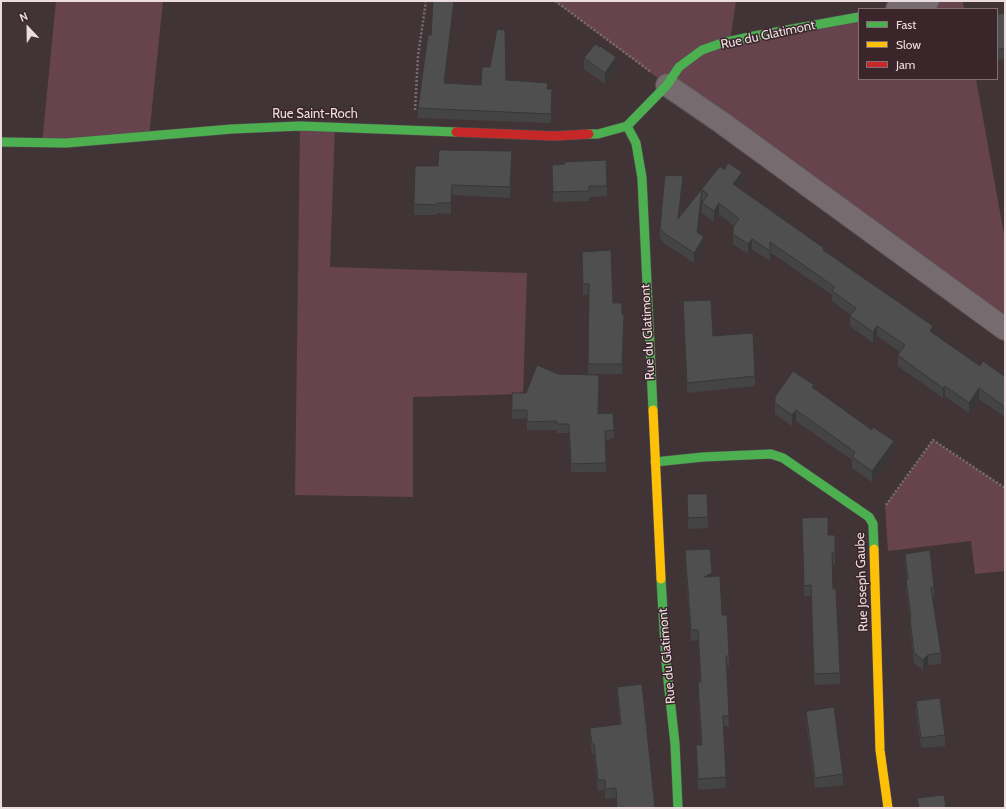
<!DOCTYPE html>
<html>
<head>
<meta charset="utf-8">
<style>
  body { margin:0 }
  #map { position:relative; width:1006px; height:809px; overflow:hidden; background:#403437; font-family:Cabin,sans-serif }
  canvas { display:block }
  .frame { position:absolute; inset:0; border:2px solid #ebdcdf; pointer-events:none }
  .legend { position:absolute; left:858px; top:8px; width:140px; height:72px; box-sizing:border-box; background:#3a252b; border:1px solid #816e73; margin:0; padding:5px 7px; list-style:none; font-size:12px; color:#ebdcdf }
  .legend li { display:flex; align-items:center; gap:8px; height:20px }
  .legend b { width:20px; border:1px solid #816e73 }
  .north { position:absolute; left:8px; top:8px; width:40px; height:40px; -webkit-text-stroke:3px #3a252b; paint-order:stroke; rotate:338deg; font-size:11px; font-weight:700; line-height:16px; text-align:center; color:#ebdcdf }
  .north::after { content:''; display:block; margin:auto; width:14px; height:18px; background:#ebdcdf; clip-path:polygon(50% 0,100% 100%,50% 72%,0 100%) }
</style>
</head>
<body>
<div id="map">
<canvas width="1006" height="809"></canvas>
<div class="frame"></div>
<ul class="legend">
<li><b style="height:5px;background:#4caf50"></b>Fast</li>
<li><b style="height:5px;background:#ffc107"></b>Slow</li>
<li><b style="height:5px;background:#c62828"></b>Jam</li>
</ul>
<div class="north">N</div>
</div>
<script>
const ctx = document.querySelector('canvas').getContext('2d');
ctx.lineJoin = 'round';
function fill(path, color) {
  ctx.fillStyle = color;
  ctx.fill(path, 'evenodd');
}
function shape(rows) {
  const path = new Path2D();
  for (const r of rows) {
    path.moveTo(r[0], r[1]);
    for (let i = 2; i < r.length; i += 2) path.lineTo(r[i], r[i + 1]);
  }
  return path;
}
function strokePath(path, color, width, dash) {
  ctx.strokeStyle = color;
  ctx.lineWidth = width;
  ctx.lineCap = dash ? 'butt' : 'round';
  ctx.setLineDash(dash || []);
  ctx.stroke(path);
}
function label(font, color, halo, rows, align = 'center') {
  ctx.font = font + ' Cabin,sans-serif';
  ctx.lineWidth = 3;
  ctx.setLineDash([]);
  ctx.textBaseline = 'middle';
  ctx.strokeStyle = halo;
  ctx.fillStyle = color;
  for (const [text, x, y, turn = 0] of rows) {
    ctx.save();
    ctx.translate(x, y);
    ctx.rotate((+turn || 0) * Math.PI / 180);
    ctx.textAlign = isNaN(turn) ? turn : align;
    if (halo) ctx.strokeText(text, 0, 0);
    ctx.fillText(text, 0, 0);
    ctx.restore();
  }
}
fill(shape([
  [56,1,163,1,149,137,42,144],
  [555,1,736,1,730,41,859,16,859,79,976,79,1005,240,1005,329,667,85],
  [928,1,963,1,964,9,897,9],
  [300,126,335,126,330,267,527,273,523,394,413,397,413,497,295,495],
  [933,440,1005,488,1005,571,975,574,971,541,888,551,885,506]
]), '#67434d');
const street = shape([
  [897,9,928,1],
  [667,85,721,122,1005,329]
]);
const fast = shape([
  [627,126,636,143,642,178,653,410],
  [589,134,598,134,627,126,667,85,679,67,702,50,722,43,754,36,859,17],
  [1,142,66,143,232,129,300,126,456,132],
  [655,462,703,457,771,454,783,458,869,517,873,524,874,549],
  [661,579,666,662,675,744,678,808]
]);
const slow = shape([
  [653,410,661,579],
  [874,549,880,750,888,808]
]);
const jam = shape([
  [456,132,555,136,589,134]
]);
strokePath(street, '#5a5052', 24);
strokePath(fast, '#5a5052', 10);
strokePath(slow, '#5a5052', 10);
strokePath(jam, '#5a5052', 10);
strokePath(shape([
  [555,1,651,72],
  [415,110,418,56,426,1],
  [886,505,933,440,1005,488]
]), '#766d6f', 2.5, [2, 2]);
strokePath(street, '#766b6e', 22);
strokePath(fast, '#4caf50', 9);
strokePath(slow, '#ffc107', 9);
strokePath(jam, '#c62828', 9);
fill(shape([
  [454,1,445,83,481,85,506,80,548,89,552,99,551,123,418,118,418,108,431,35],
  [1005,13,1005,59,997,60,997,14],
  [600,47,616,68,605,84,584,69,584,58],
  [512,162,510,198,452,195,451,214,437,213,437,215,414,215,414,204,438,166],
  [552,165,607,186,607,196,589,197,589,201,553,202],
  [720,166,742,182,738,187,824,250,933,334,980,366,1005,377,1005,417,979,399,969,413,945,396,943,398,915,378,898,366,898,355,900,352,877,336,873,343,850,326,850,316,851,315,832,301,832,295,770,252,770,261,752,249,748,254,733,244,733,227,734,226,719,214,714,222,702,213,702,203,703,201,702,200,698,233,704,248,694,263,664,243,660,238,660,228,683,187,680,218],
  [582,252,613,303,622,314,624,324,622,374,588,374,589,294,583,295],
  [683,301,713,336,755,376,755,386,687,393],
  [814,388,894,452,872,482,852,468,852,460,796,421,792,426,775,414,775,397],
  [512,393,599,414,613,413,614,438,606,440,606,472,571,472,569,433,557,433,557,430,527,430,527,418,512,419],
  [687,494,708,517,708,528,688,529],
  [802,518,828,535,835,553,835,564,832,564,833,589,840,673,840,684,814,685,811,596,804,596],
  [685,550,712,576,722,615,729,656,729,666,726,666,729,726,723,726,726,788,698,790,696,745,701,745,698,693,698,682,700,682,698,640,691,641,685,561],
  [905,554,934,587,934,598,933,598,941,653,941,664,928,665,923,670,914,663,910,629,910,618,906,590,906,579,907,579,905,564],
  [642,684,616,798,605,799,605,790,598,791,594,754,592,754,590,738,590,728,620,725,617,697,617,687],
  [916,701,945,735,945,746,921,748,916,712],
  [806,711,843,774,843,785,815,788,806,721]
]), '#454444');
fill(shape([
  [454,1,454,4,444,92,444,83],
  [616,57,616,68,605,84,605,73],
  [552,89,552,99,551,123,551,114],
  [512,151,512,162,510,198,510,187],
  [742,172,742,182,733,194,733,184],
  [683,176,683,187,678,230,678,219],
  [452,185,452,195,451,214,451,203],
  [702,190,702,200,697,243,697,232],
  [719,203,719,214,714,222,714,211],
  [704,237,704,248,694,263,694,253],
  [752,239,752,249,748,254,748,244],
  [877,326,877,336,873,343,873,332],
  [933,326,933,337,930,331],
  [945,386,945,396,943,398,943,388],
  [979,388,979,399,969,413,969,403],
  [796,410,796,421,792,426,792,415],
  [894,441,894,452,872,482,872,471],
  [712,573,712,583,704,577],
  [928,655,928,665,923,670,923,660]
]), '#383737');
const building = shape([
  [433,1,454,1,444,83,481,85,482,67,490,67,497,29,505,30,506,80,548,83,547,89,552,89,551,114,418,108,428,35,431,35,433,1],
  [1005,13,1005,48,997,50,997,14,1005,13],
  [595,44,600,47,600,46,616,57,605,73,584,58,595,44],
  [439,150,512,151,510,187,452,185,451,203,437,203,437,205,414,204,415,166,438,166,439,150],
  [606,160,607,186,589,186,589,191,553,192,552,165,565,164,565,162,606,160],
  [728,163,742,172,733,184,824,248,823,250,933,326,930,331,980,366,983,361,1005,377,1005,407,979,388,969,403,945,386,943,388,915,368,898,355,905,345,877,326,873,332,850,316,856,308,832,291,835,287,770,242,770,251,752,239,748,244,733,234,733,227,739,219,719,203,714,211,702,203,708,194,702,190,697,232,704,237,694,253,664,233,660,228,665,175,683,176,678,219,720,166,724,170,728,163],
  [611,250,613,303,622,303,622,314,624,314,622,364,588,364,589,284,583,284,582,252,611,250],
  [711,300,713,336,753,333,755,376,687,383,683,301,711,300],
  [537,365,558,374,599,375,598,414,613,413,614,430,605,431,606,463,571,464,569,424,557,424,557,421,527,422,527,410,512,410,512,393,526,393,537,365],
  [793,371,814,385,812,387,872,430,873,427,894,441,872,471,852,457,855,452,796,410,792,415,775,403,775,397,793,371],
  [687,494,707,494,708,517,688,518,687,494],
  [828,517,828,535,835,535,835,553,832,553,833,589,836,589,840,673,814,674,811,585,804,586,802,518,828,517],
  [710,549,712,573,704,577,720,576,722,615,727,615,729,656,726,656,729,716,723,716,726,777,698,779,696,745,702,745,698,682,701,682,698,630,691,630,685,550,710,549],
  [930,550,934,587,931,588,941,653,928,655,923,660,914,653,910,618,911,618,906,579,908,579,905,554,930,550],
  [642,684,655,808,617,808,616,788,605,789,605,780,598,780,594,744,592,744,590,728,621,724,617,687,642,684],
  [940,698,945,735,921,738,916,701,940,698],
  [834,707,843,774,815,778,806,711,834,707],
  [944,795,946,808,919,808,917,798,944,795],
  [848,807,847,808,836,808,848,807]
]);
fill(building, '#504f4f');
strokePath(building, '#383737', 1);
label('13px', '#ebdcdf', '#3a252b', [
  ["Rue du Glatimont",768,35,-12],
  ["Rue Saint-Roch",315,114],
  ["Rue du Glatimont",648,332,-93],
  ["Rue Joseph Gaube",862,582,-92],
  ["Rue du Glatimont",667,656,-95]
]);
</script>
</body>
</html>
